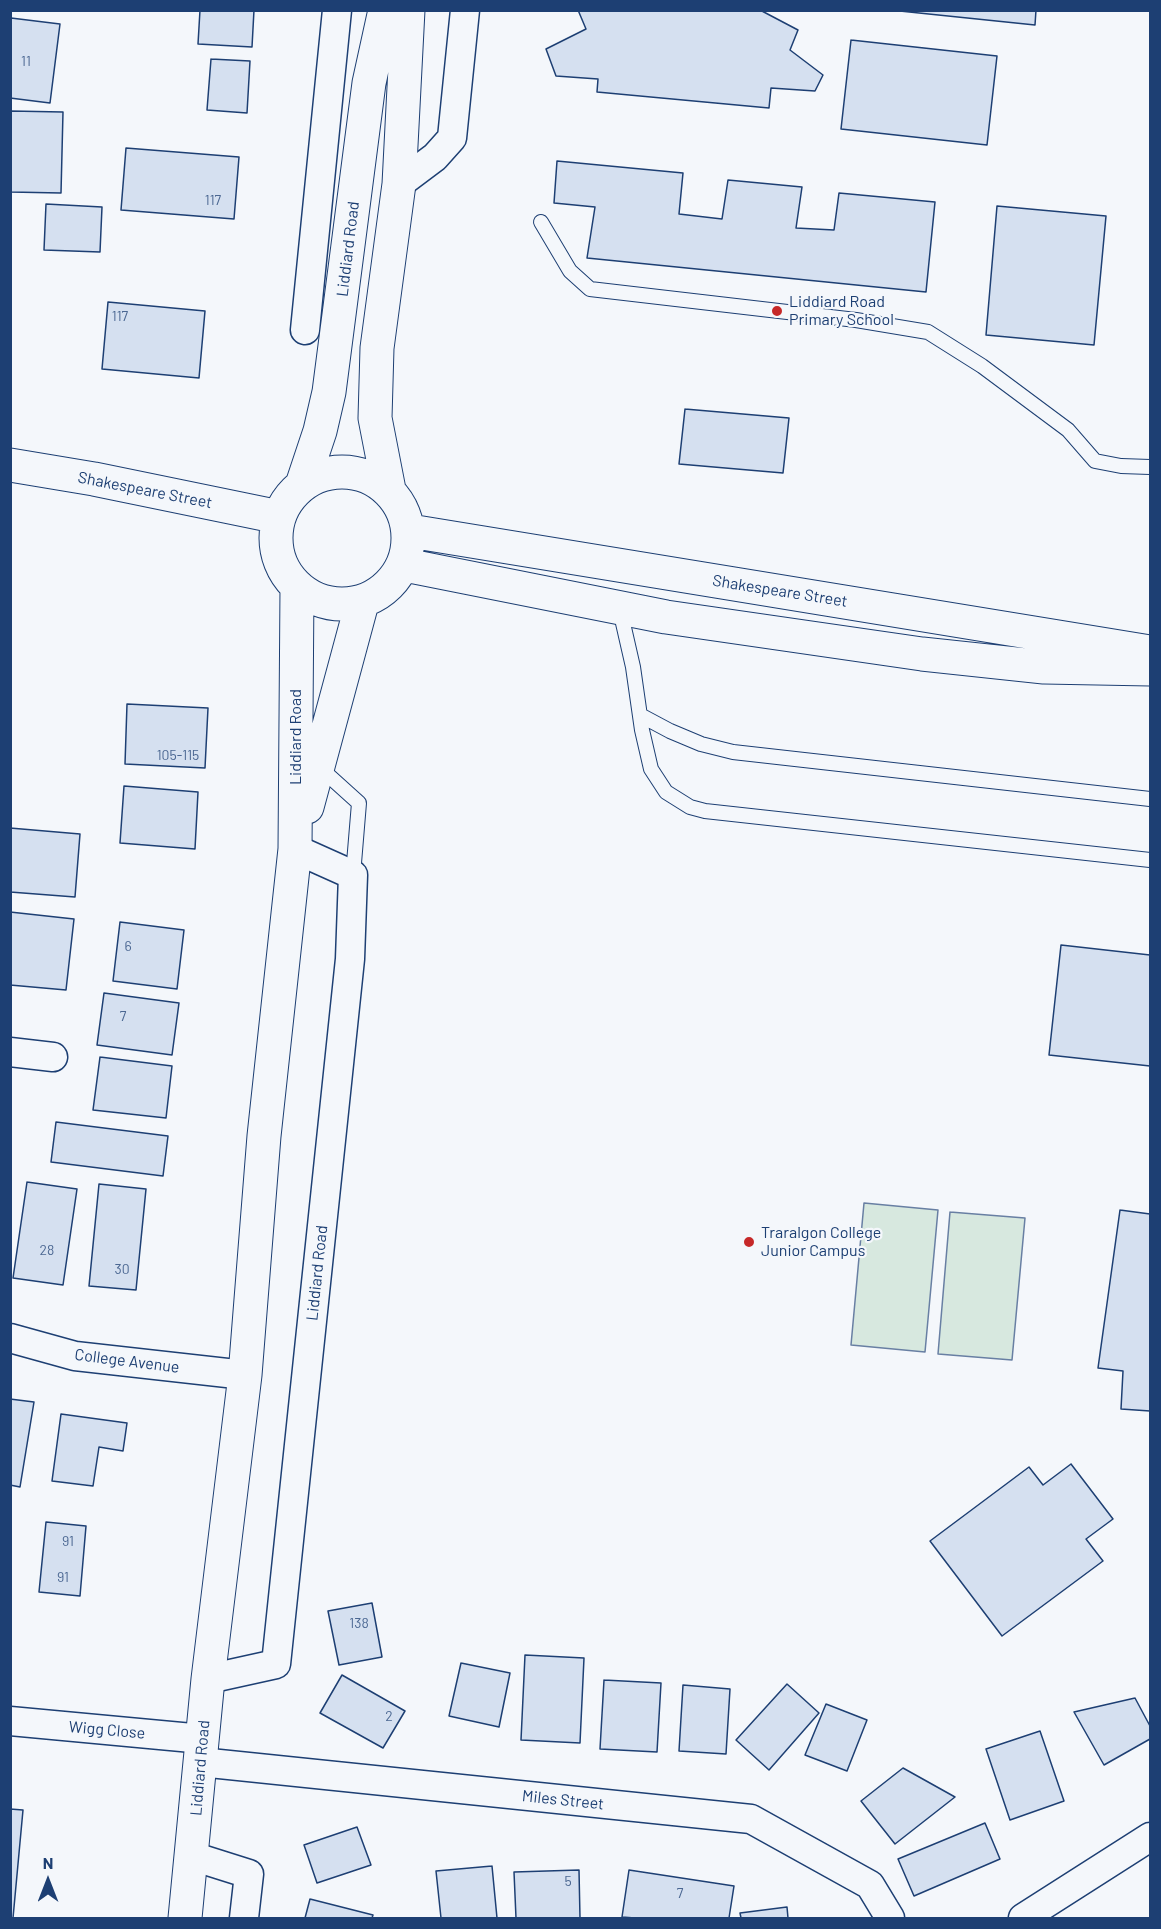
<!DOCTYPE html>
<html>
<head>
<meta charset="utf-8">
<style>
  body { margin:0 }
  #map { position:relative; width:1161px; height:1929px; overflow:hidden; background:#f4f7fb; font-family:Barlow,sans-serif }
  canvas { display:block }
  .frame { position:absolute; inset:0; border:12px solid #1d3f73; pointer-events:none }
  .north { position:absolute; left:18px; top:1851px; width:60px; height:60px; -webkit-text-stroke:4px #f4f7fb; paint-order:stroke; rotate:0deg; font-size:16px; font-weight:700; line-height:24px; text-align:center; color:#1d3f73 }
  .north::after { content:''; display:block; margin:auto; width:21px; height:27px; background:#1d3f73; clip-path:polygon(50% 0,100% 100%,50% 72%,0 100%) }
</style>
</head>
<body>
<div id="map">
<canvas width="1161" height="1929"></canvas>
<div class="frame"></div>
<div class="north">N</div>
</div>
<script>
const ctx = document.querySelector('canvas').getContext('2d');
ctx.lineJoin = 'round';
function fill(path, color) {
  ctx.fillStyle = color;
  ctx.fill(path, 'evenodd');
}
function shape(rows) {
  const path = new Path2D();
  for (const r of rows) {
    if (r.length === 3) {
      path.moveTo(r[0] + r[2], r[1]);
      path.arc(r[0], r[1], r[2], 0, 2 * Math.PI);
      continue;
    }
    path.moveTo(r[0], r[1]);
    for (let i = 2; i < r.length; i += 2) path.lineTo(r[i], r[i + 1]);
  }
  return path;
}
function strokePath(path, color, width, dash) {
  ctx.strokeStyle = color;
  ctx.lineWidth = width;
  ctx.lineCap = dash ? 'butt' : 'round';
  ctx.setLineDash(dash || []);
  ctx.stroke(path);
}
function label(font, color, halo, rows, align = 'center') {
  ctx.font = font + ' Barlow,sans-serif';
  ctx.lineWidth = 4.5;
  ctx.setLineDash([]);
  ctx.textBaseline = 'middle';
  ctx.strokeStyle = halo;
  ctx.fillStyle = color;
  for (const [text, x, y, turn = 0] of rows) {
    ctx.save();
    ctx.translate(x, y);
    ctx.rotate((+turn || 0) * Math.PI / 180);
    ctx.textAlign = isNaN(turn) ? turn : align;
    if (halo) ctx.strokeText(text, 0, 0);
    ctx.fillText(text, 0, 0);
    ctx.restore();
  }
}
const green = shape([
  [864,1203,938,1210,925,1352,851,1345,864,1203],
  [950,1212,1025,1218,1012,1360,938,1354,950,1212]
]);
fill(green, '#d7e8df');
strokePath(green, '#687fa3', 1.5);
const building = shape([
  [200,10,254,10,252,47,198,44,200,10],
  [578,10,760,10,798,30,790,50,823,75,815,91,771,88,769,108,597,92,598,79,556,76,546,49,586,29,578,10],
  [890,10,1036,10,1035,25,890,10],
  [11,18,60,24,50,103,10,98,11,18],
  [851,40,997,56,987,145,841,129,851,40],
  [211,59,250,61,247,113,207,110,211,59],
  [10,111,63,112,61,193,10,192,10,111],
  [126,148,239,157,234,219,121,210,126,148],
  [557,161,683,173,679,214,722,219,728,180,802,187,796,228,834,230,839,193,935,202,926,292,587,258,595,207,554,203,557,161],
  [46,204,102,207,100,252,44,250,46,204],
  [997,206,1106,216,1094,345,986,335,997,206],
  [108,302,205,311,199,378,102,369,108,302],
  [685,409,789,418,783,473,679,464,685,409],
  [127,704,208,708,205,768,125,764,127,704],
  [124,786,198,792,195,849,120,843,124,786],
  [10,828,80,834,75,897,10,892,10,828],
  [10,912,74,919,66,990,10,985,10,912],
  [120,922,184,930,177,989,113,981,120,922],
  [1061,945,1150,955,1150,1066,1049,1055,1061,945],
  [104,993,179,1003,172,1055,97,1045,104,993],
  [100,1057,172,1066,166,1118,93,1110,100,1057],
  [56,1122,168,1136,163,1176,51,1162,56,1122],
  [27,1182,77,1189,63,1285,13,1278,27,1182],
  [99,1184,146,1189,136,1290,89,1286,99,1184],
  [1120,1210,1150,1214,1150,1411,1121,1409,1123,1371,1098,1368,1120,1210],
  [10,1399,34,1402,20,1487,10,1485,10,1399],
  [61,1414,127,1423,123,1451,99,1447,93,1486,52,1481,61,1414],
  [1071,1464,1113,1519,1086,1539,1103,1561,1002,1636,930,1541,1029,1467,1043,1485,1071,1464],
  [46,1522,86,1526,80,1596,39,1592,46,1522],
  [372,1603,382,1657,339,1665,328,1611,372,1603],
  [525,1655,584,1658,580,1743,521,1740,525,1655],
  [461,1663,510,1673,499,1727,449,1716,461,1663],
  [342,1675,405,1711,383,1748,320,1713,342,1675],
  [604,1680,661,1683,657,1752,600,1749,604,1680],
  [787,1684,819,1713,769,1770,736,1740,787,1684],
  [683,1685,730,1689,726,1754,679,1751,683,1685],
  [1135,1698,1150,1726,1150,1739,1104,1765,1074,1712,1135,1698],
  [826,1704,867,1720,847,1771,805,1755,826,1704],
  [1040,1731,1064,1801,1010,1820,986,1749,1040,1731],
  [903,1768,955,1797,895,1844,861,1801,903,1768],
  [10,1809,23,1810,13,1918,10,1918,10,1809],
  [985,1823,1000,1859,914,1896,898,1859,985,1823],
  [357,1827,371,1865,317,1883,304,1845,357,1827],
  [492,1866,497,1918,441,1918,436,1871,492,1866],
  [579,1870,580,1918,516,1918,514,1872,579,1870],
  [629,1870,734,1886,729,1918,635,1918,622,1917,629,1870],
  [310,1899,373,1915,372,1918,305,1918,310,1899],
  [787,1907,788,1918,741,1918,740,1913,787,1907]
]);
fill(building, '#d5e0f0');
strokePath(building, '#1d3f73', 1.5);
const lane = shape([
  [541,222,570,271,590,289,856,320,928,332,982,366,1068,430,1095,461,1121,466,1150,467],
  [620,610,633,667,642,730,651,769,666,792,690,807,705,811,1150,860],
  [640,715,670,731,701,744,733,752,1150,799],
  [318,766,359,803,353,875]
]);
const street = shape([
  [399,184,435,157,452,138,465,10],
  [305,330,337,10],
  [10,1052,53,1057],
  [10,1338,75,1356,245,1375],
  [208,1679,276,1664,350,959,353,875,295,849],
  [10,1721,203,1739],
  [200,1762,751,1819,870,1885,890,1918],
  [192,1856,249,1874,244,1918],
  [1023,1918,1150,1837]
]);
const secondary = shape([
  [10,465,94,479,279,517],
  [342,538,66],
  [302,485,320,431,329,392,369,83,385,10],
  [389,490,375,418,377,348,399,184,408,10],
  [410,531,1150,652],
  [405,565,666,617,922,654,1044,667,1150,669],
  [307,807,362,603],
  [185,1918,208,1679,245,1375,264,1136,295,849,297,588]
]);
strokePath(lane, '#1d3f73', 16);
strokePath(street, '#1d3f73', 31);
strokePath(secondary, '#1d3f73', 35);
strokePath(lane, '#f4f7fb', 14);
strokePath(street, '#f4f7fb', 28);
strokePath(secondary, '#f4f7fb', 33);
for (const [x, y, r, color] of [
  [777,311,6,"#c62828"],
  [749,1242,6,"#c62828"]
]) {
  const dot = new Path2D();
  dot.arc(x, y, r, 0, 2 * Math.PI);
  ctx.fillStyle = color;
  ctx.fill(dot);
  strokePath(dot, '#f4f7fb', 2);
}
label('14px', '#4b6792', null, [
  ["11",26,61],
  ["117",213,200],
  ["117",120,316],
  ["105-115",178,755],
  ["6",128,946],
  ["7",123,1016],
  ["28",47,1250],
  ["30",122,1269],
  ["91",68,1541],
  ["91",63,1577],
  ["138",359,1623],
  ["2",389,1716],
  ["5",568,1881],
  ["7",680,1893]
]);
label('16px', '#1d3f73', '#f4f7fb', [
  ["Liddiard Road",348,249,-83],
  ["Shakespeare Street",145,490,11],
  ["Shakespeare Street",780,591,9],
  ["Liddiard Road",296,737,-90],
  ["Liddiard Road",317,1273,-84],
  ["College Avenue",127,1361,7],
  ["Wigg Close",107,1730,5],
  ["Liddiard Road",200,1768,-85],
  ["Miles Street",563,1800,6]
]);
label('16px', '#1d3f73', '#f4f7fb', [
  ["Liddiard Road",789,302],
  ["Primary School",789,320],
  ["Traralgon College",761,1233],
  ["Junior Campus",761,1251]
], 'left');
</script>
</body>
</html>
